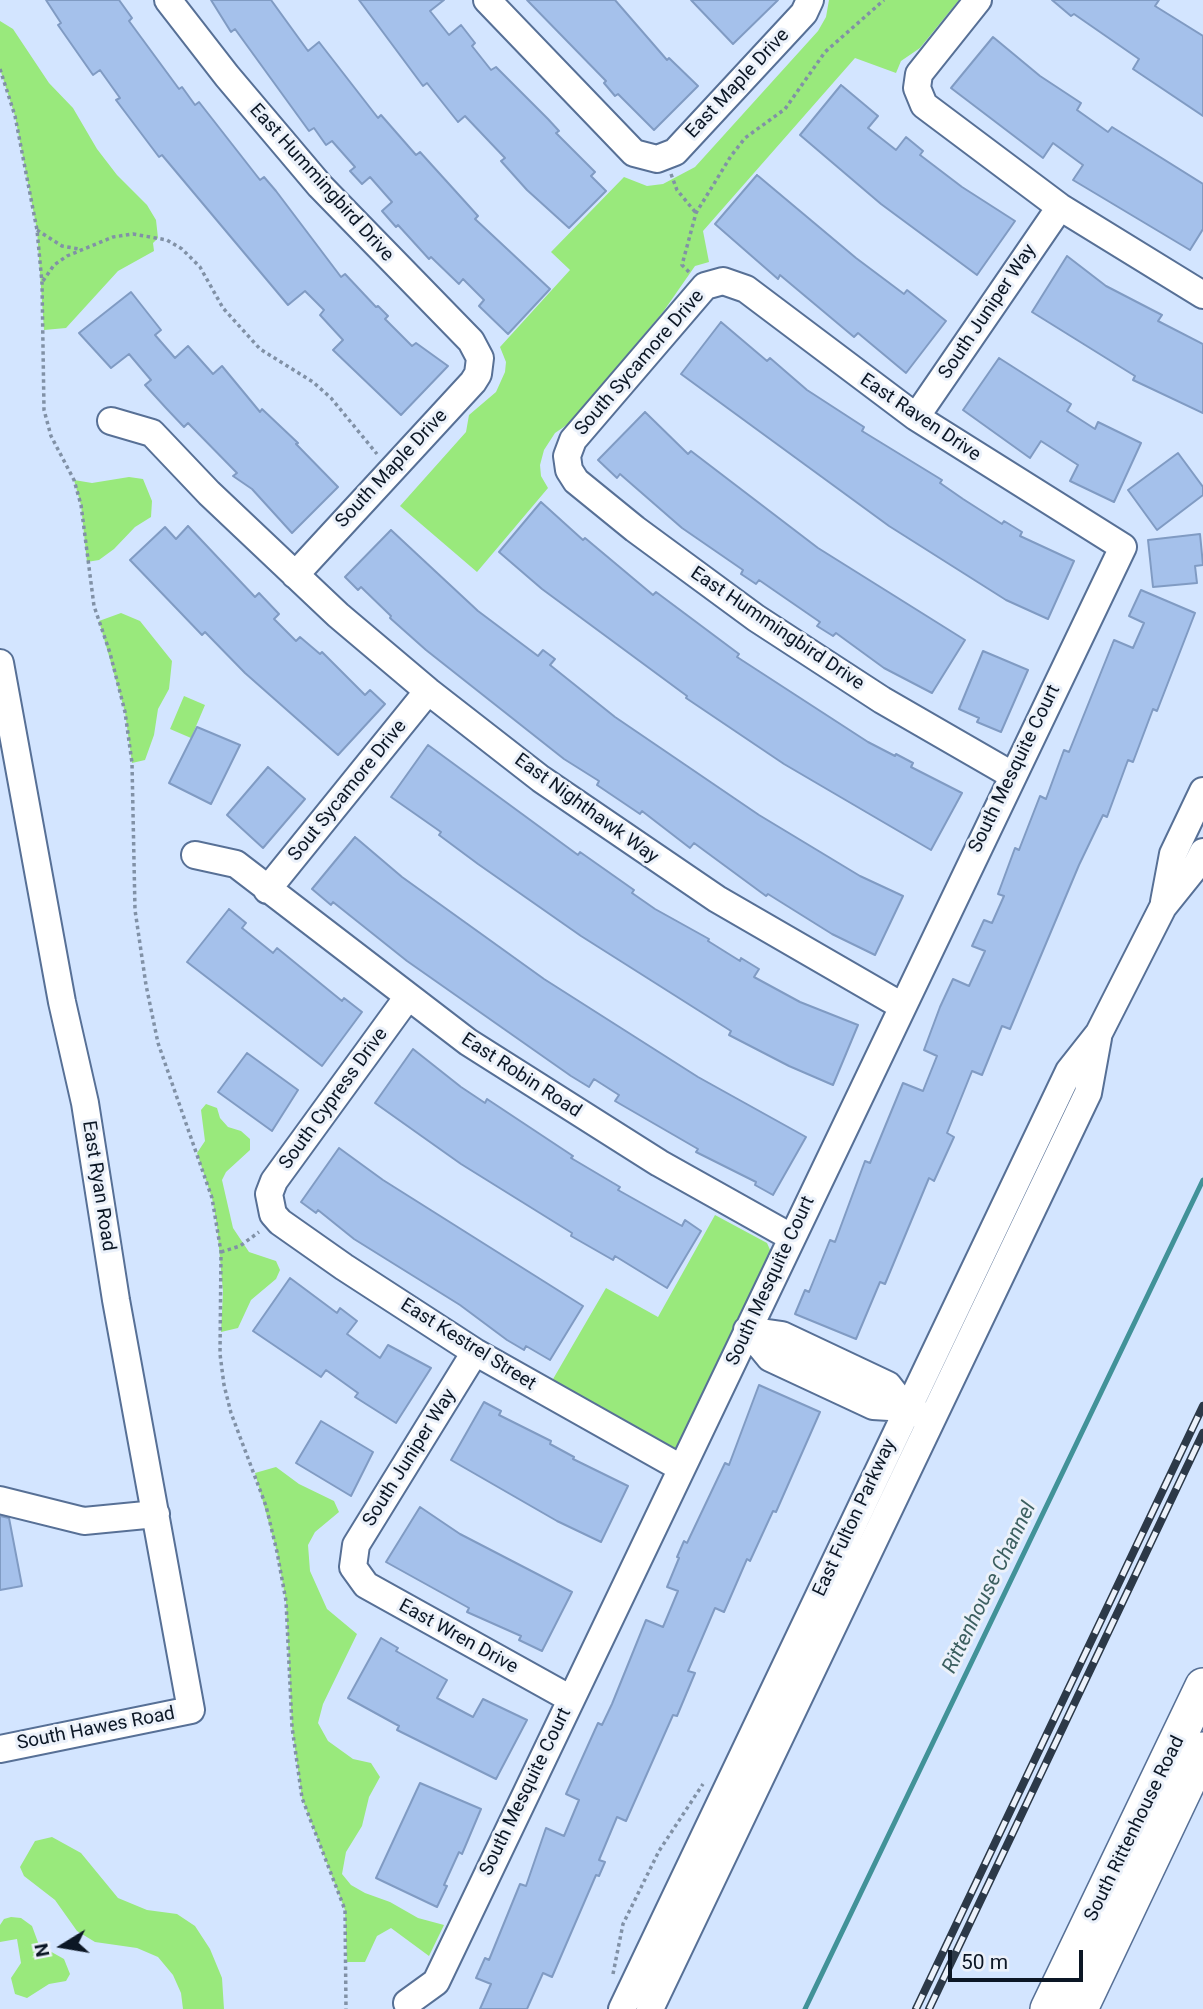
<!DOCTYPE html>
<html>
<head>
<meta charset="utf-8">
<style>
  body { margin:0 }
  #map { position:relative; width:1203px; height:2009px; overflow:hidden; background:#d3e5ff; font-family:Roboto,sans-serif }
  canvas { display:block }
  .north { position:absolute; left:28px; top:1911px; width:70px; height:70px; -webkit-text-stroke:5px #ebf1fa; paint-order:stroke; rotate:259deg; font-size:19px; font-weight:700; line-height:28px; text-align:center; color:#0c1725 }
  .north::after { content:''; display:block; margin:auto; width:24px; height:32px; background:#0c1725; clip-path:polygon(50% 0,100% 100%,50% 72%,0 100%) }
  .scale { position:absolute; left:948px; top:1950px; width:135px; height:32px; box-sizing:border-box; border:4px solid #0c1725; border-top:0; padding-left:9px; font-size:21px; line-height:24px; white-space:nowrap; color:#0c1725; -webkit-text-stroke:5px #ebf1fa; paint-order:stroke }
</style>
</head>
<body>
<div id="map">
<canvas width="1203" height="2009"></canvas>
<div class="north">N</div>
<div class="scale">50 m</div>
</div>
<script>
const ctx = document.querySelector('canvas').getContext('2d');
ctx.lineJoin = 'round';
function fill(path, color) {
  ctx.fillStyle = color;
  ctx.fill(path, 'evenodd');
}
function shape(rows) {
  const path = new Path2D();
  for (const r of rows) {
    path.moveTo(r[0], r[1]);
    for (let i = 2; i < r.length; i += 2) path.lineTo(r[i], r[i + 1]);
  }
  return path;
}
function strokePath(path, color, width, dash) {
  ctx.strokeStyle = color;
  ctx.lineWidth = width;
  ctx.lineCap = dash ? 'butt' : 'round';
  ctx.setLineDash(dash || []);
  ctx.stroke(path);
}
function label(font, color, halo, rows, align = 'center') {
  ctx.font = font + ' Roboto,sans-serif';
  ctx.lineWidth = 6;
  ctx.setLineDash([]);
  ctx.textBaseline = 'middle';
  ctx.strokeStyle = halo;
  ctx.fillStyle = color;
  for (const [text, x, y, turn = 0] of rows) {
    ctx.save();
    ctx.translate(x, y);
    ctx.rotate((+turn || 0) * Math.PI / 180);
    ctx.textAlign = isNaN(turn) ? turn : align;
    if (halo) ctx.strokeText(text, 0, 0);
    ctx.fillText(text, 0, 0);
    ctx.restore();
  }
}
fill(shape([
  [829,0,959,0,920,48,901,61,896,73,855,58,703,231,709,262,695,266,663,312,571,422,555,433,544,450,540,465,541,476,548,488,477,572,400,506,466,432,469,415,496,392,505,372,506,362,500,347,570,270,551,252,624,177,647,186,663,184,695,167,818,31,826,17],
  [0,21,13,29,49,83,73,108,97,149,117,175,147,205,156,220,158,238,153,243,154,251,118,271,66,328,44,330,37,230,15,116,0,69],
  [129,477,143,479,152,501,151,517,135,527,114,549,99,560,87,562,81,505,74,480,92,483],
  [121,613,140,621,172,661,169,689,158,709,154,735,145,760,132,763,125,712,99,621],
  [184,696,205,705,191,738,170,729],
  [206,1104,217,1108,220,1118,228,1127,241,1131,250,1139,250,1150,226,1172,222,1180,233,1228,249,1252,276,1261,280,1270,276,1279,251,1300,238,1328,221,1332,223,1292,217,1225,212,1198,197,1153,205,1141,201,1110],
  [715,1215,767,1243,771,1252,682,1444,672,1450,549,1386,606,1288,658,1317],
  [276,1467,299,1484,334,1501,339,1512,315,1532,308,1545,310,1571,327,1609,357,1634,323,1704,318,1723,328,1741,353,1759,371,1763,380,1777,369,1797,362,1826,346,1852,342,1874,351,1885,365,1893,390,1902,418,1918,444,1925,429,1956,391,1928,377,1936,365,1962,347,1962,345,1910,302,1798,292,1727,286,1601,277,1552,255,1473],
  [52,1837,81,1853,118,1898,147,1910,177,1914,195,1926,210,1949,222,1978,224,2009,183,2009,181,1993,173,1975,158,1957,137,1948,95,1942,77,1931,55,1900,24,1876,20,1867,35,1841],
  [11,1917,21,1918,32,1926,39,1945,64,1959,70,1974,66,1981,49,1984,27,1998,15,1994,11,1978,21,1963,17,1939,0,1942,0,1925,4,1919]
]), '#99e97c');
strokePath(shape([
  [805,2009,1203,1180]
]), '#419298', 5);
const building = shape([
  [46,0,119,0,132,18,129,21,179,89,182,87,195,105,199,102,260,180,264,177,276,191,341,277,345,274,376,307,378,306,388,316,385,319,412,346,416,343,448,366,401,415,333,350,343,340,320,315,324,310,305,291,288,305,162,155,159,157,116,100,120,98,100,70,93,75,58,25,61,23,46,0],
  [211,0,271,0,308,51,319,42,378,118,381,115,416,155,420,152,478,216,475,219,550,289,508,334,479,306,484,300,463,279,459,284,431,257,429,259,398,225,396,227,382,211,392,202,370,177,362,184,350,171,355,167,332,141,326,145,314,128,309,131,235,29,231,32,211,0],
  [359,0,444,0,430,11,449,35,461,25,475,43,472,46,491,70,496,67,548,119,559,131,556,133,595,172,591,176,606,191,569,228,527,190,501,161,505,158,465,116,458,122,427,83,423,86,359,0],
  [527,0,615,0,667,60,669,58,698,86,654,130,618,94,615,96,604,83,606,81,527,0],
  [691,0,778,0,733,44,691,0],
  [1052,0,1159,0,1155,6,1203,36,1203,116,1133,69,1139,59,1074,14,1071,16,1052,0],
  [993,37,1040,76,1081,103,1077,110,1108,132,1112,127,1203,184,1203,229,1190,250,1073,180,1083,165,1053,143,1043,158,951,88,993,37],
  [841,85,878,116,868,128,896,150,906,137,923,151,920,155,962,187,1015,221,977,275,881,204,800,135,841,85],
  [757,175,856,258,904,294,907,290,946,321,906,373,858,333,854,337,780,275,778,279,715,224,757,175],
  [1067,256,1106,286,1162,315,1158,321,1203,344,1203,413,1133,380,1135,376,1032,312,1067,256],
  [131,292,161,330,155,335,175,358,188,346,213,374,222,366,260,412,262,409,298,443,296,444,338,487,292,533,252,489,233,476,237,473,188,423,184,427,166,408,145,385,151,380,129,354,111,368,79,333,131,292],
  [721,322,767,361,770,358,807,390,864,427,862,431,942,480,940,483,963,499,1002,524,1004,521,1022,532,1020,536,1074,561,1048,619,1006,600,889,526,681,374,721,322],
  [999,358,1071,404,1067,411,1095,429,1098,422,1141,443,1114,502,1070,481,1078,465,1041,441,1030,458,963,410,999,358],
  [645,412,688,454,691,451,818,548,965,640,932,693,884,668,836,633,833,636,817,626,820,622,759,580,756,584,741,574,743,570,682,528,620,474,617,478,598,460,645,412],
  [1178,453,1203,487,1203,495,1157,530,1128,490,1178,453],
  [541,502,583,540,585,538,653,595,656,592,739,654,737,657,868,742,895,756,896,754,913,763,911,767,962,793,931,850,784,764,686,698,687,696,542,589,499,552,541,502],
  [188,526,255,597,259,593,279,614,274,619,296,641,300,637,320,654,322,652,365,695,370,690,385,704,338,755,245,673,205,632,202,635,130,560,165,527,176,539,188,526],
  [391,530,478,611,538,656,543,650,555,659,550,665,615,717,759,815,860,876,903,896,875,955,832,934,768,894,766,896,694,843,690,848,642,811,640,814,597,785,599,781,564,759,426,650,390,618,391,616,361,587,358,590,345,577,391,530],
  [1200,534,1203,565,1195,566,1197,583,1153,587,1148,540,1200,534],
  [1141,590,1195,613,1157,711,1153,709,1133,762,1128,760,1107,817,1103,815,1079,865,1010,1029,1002,1026,982,1075,972,1071,947,1133,954,1137,934,1181,929,1178,885,1284,880,1282,856,1339,795,1314,805,1290,809,1292,830,1240,835,1242,865,1161,870,1163,903,1083,923,1091,937,1056,924,1050,940,1007,953,979,969,986,985,951,972,946,984,920,992,923,1004,896,998,894,1015,848,1019,850,1040,796,1046,799,1064,750,1069,752,1114,640,1133,648,1144,623,1129,616,1141,590],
  [983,651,1028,670,1001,732,977,722,979,718,959,709,983,651],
  [197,727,240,745,211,804,169,783,197,727],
  [428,745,578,855,580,852,634,890,632,893,655,909,709,939,708,941,740,961,741,958,759,969,754,977,800,1002,858,1025,833,1085,789,1066,729,1035,731,1031,581,936,478,864,439,835,441,832,391,797,428,745],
  [268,767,305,799,263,848,227,815,268,767],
  [355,837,402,877,544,979,698,1077,806,1137,773,1195,755,1185,756,1182,696,1152,698,1149,615,1101,619,1095,594,1079,589,1087,571,1076,407,961,333,902,331,905,312,889,355,837],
  [229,909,246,923,242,928,273,953,277,948,342,1001,344,998,362,1012,322,1066,187,962,229,909],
  [413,1049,461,1087,485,1103,487,1099,573,1156,571,1158,620,1187,618,1190,682,1226,685,1220,701,1231,667,1288,615,1256,613,1260,571,1236,572,1233,461,1164,375,1103,413,1049],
  [247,1053,298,1090,272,1131,218,1092,247,1053],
  [339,1148,383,1180,583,1306,550,1360,526,1346,524,1350,507,1340,460,1305,354,1239,318,1210,316,1213,301,1202,339,1148],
  [290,1278,337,1313,340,1308,357,1321,347,1334,380,1358,388,1345,431,1368,396,1423,355,1397,358,1393,326,1370,321,1377,253,1331,290,1278],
  [759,1385,820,1412,776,1512,773,1511,750,1561,747,1559,724,1612,715,1608,688,1671,695,1673,677,1716,673,1715,626,1821,617,1817,599,1860,605,1862,599,1876,596,1875,552,1977,543,1973,527,2009,480,2009,491,1984,476,1978,485,1958,489,1960,520,1884,526,1886,546,1828,564,1836,579,1800,566,1794,598,1723,602,1725,612,1704,646,1620,663,1627,678,1591,667,1587,679,1558,677,1557,684,1541,687,1543,725,1463,729,1465,759,1385],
  [484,1402,501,1411,499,1415,551,1441,550,1444,574,1457,573,1459,628,1486,601,1542,557,1521,451,1460,484,1402],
  [321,1421,373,1452,351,1496,296,1463,321,1421],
  [420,1507,460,1534,572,1592,542,1651,519,1640,521,1636,467,1612,469,1608,386,1562,420,1507],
  [0,1516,9,1518,22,1586,0,1590,0,1516],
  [381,1638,398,1648,396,1651,447,1680,437,1698,473,1717,483,1699,527,1720,496,1779,397,1730,399,1726,348,1698,381,1638],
  [420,1783,481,1809,462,1854,459,1852,444,1885,447,1886,437,1907,376,1878,420,1783]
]);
fill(building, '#a5c1eb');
strokePath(building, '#809bc3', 2);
const minor = shape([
  [168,0,227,76,320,186,471,341,480,358,478,374,473,382,295,575],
  [487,0,634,153,657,159,675,152,804,13,810,0],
  [978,0,919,74,917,88,924,105,1060,207,1203,295],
  [916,417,1060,207],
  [111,421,152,433,209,493,338,615,428,691,541,779,717,899,902,1006],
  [0,663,62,1002,85,1103,116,1300,191,1710,0,1749],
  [195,855,236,864,468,1042,659,1163,791,1237],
  [267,890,428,691],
  [1164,902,1173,854,1203,791],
  [407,998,274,1181,269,1194,273,1214,280,1222,344,1267,475,1352,681,1468],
  [747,1330,782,1335,888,1385,906,1408,921,1415],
  [747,1330,770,1358,873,1406,906,1408],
  [475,1352,356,1545,353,1567,366,1585,571,1699],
  [0,1500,84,1521,156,1514],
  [407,2003,436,1982,1123,547,916,417,746,289,723,281,705,286,573,440,567,456,569,470,576,481,635,529,756,618,882,700,1012,775],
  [622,2009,1069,1071,1099,1033,1163,907,1196,866,1203,852],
  [650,2009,1088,1093,1098,1038]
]);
const major = shape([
  [1048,2009,1203,1686],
  [1080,2009,1203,1750]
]);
strokePath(minor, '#577096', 30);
strokePath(major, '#577096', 38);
strokePath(shape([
  [0,69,15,116,37,230,42,283,44,410,51,436,74,480,81,505,94,606,110,653,125,712,132,763,135,910,146,985,158,1043,212,1198,221,1252,220,1354,224,1385,231,1413,266,1506,277,1552,286,1601,292,1727,302,1798,345,1910,346,2009],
  [671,174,677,190,696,213],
  [37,230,62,246,79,249],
  [689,272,682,265,696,213,731,156,745,138,785,109,825,52,884,0],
  [43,281,54,265,67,256,113,237,133,234,167,240,182,249,200,267,223,308,260,349,313,382,331,398,377,454],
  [221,1252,240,1246,259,1232],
  [613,1974,623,1924,659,1851,703,1784]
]), '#8191a6', 3.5, [3.5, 3.5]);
strokePath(minor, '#fff', 26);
strokePath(major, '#fff', 35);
const rail = shape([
  [916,2009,1203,1406],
  [929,2009,1203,1433]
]);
strokePath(rail, '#2c3948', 8);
strokePath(rail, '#ebf1fa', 5, [16]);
label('19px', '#0c1725', '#ebf1fa', [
  ["East Maple Drive",738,84,-47],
  ["East Hummingbird Drive",321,183,48],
  ["South Juniper Way",988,312,-56],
  ["South Sycamore Drive",640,363,-49],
  ["East Raven Drive",920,418,34],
  ["South Maple Drive",392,469,-47],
  ["East Hummingbird Drive",777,629,34],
  ["South Mesquite Court",1015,769,-64],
  ["Sout Sycamore Drive",348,791,-51],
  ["East Nighthawk Way",586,809,36],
  ["East Robin Road",521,1076,33],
  ["South Cypress Drive",334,1099,-54],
  ["East Ryan Road",98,1186,81],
  ["South Mesquite Court",771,1281,-65],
  ["East Kestrel Street",468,1345,32],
  ["South Juniper Way",410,1458,-58],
  ["East Fulton Parkway",855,1518,-65],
  ["East Wren Drive",458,1637,29],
  ["South Hawes Road",96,1729,-11],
  ["South Mesquite Court",526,1792,-64],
  ["South Rittenhouse Road",1135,1829,-64]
]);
label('italic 21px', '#3c5f60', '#ebf1fa', [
  ["Rittenhouse Channel",990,1588,-64]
]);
</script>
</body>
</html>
